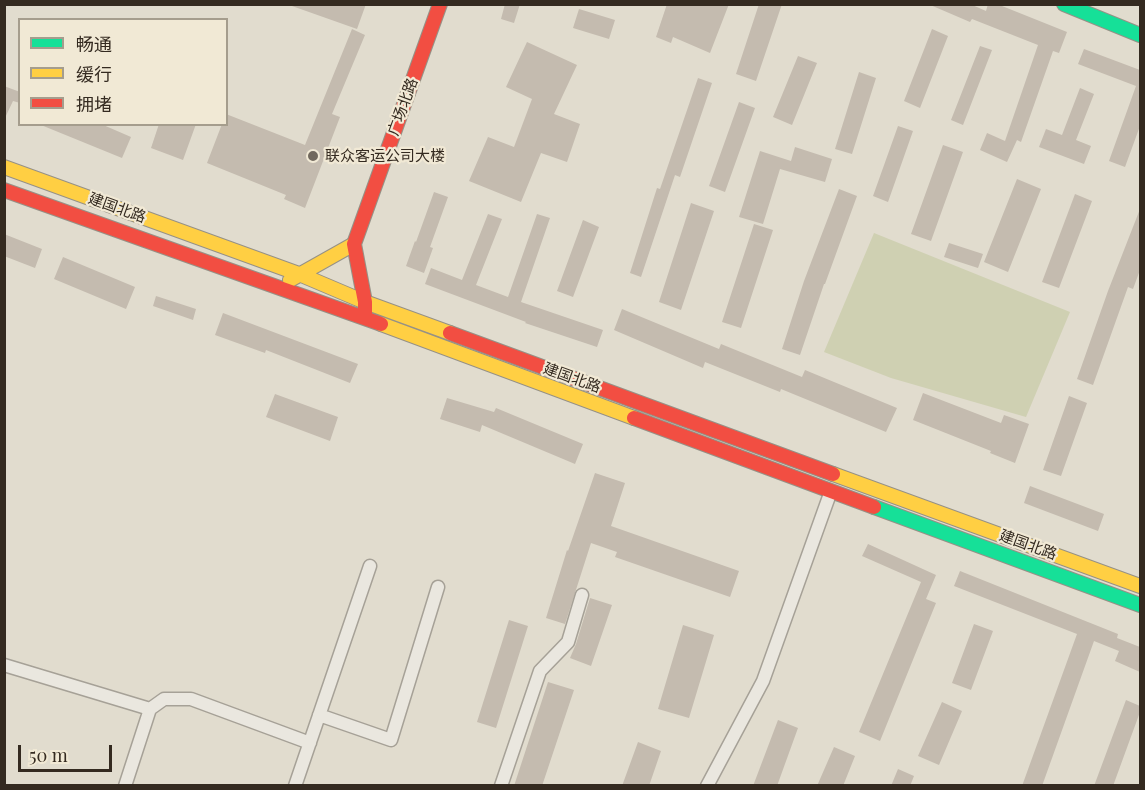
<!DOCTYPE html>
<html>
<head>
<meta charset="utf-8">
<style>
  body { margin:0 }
  #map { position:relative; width:1145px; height:790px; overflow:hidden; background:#e1dcce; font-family:"Playfair Display","Noto Sans SC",serif }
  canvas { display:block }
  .frame { position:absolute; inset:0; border:6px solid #342a20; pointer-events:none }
  .legend { position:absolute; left:18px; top:18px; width:210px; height:108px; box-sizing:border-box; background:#f1e9d5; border:2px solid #a59d8d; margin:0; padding:8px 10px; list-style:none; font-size:18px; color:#342a20 }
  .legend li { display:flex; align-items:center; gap:12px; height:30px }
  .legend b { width:30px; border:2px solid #a59d8d }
  .scale { position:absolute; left:18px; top:745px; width:94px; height:27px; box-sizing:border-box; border:3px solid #342a20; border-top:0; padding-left:8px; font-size:18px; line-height:21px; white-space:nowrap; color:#342a20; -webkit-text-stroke:4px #f1e9d5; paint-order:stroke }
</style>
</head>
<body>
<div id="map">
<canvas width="1145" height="790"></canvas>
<div class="frame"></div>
<ul class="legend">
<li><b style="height:8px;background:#16e098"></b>畅通</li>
<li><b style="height:8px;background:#ffcf43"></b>缓行</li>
<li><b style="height:8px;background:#f24e42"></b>拥堵</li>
</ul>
<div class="scale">50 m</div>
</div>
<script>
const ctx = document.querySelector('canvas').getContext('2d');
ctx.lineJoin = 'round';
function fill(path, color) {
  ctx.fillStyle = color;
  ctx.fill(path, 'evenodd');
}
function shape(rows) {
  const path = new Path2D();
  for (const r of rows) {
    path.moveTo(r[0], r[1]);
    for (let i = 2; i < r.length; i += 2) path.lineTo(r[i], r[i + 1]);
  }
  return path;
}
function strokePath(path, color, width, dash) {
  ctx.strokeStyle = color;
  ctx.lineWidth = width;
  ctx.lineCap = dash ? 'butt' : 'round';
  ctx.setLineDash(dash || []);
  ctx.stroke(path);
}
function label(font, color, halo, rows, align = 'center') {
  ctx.font = font + ' "Playfair Display","Noto Sans SC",serif';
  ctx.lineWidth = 4.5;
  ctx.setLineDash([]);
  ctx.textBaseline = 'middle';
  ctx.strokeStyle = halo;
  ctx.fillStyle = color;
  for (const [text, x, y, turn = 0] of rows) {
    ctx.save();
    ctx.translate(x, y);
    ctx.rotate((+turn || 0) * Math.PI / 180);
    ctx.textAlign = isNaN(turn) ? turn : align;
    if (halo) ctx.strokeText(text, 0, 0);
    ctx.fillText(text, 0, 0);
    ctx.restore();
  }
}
fill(shape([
  [874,233,1070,312,1026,417,891,378,824,352]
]), '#cfd0b2');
fill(shape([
  [292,4,366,4,357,29,292,6],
  [505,4,520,4,514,23,501,19],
  [667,4,729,4,710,53,673,37,671,43,656,37],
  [759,4,782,4,756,81,736,74],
  [928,4,970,4,986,11,988,4,997,4,1067,32,1059,53,1053,51,1021,142,1017,140,1007,162,980,150,987,133,1005,141,1038,45,972,19,970,22],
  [579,9,615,20,609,39,573,28],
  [352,29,365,35,332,114,340,117,305,208,284,199,286,195,207,163,222,124,226,124,226,114,305,145],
  [932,29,948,36,920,108,904,101],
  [527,42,577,65,554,114,580,124,567,162,541,153,521,202,469,181,488,137,514,147,532,99,506,87],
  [980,46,992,50,963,125,951,120],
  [1084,49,1140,70,1140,126,1125,167,1109,161,1136,86,1078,64],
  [798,56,817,63,792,125,773,117],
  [859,72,876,78,852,154,835,149],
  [698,78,712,83,680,177,675,175,641,277,630,273,657,188,660,189],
  [4,86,20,92,20,103,13,101,4,120],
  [1080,88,1094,94,1076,140,1091,146,1084,164,1039,147,1046,129,1062,135],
  [739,102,755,108,725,192,709,186],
  [101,124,131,137,122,158,41,125],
  [159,124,196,124,183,160,151,148],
  [898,126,913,131,888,202,873,196],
  [943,145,963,152,931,241,911,234],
  [795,147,832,159,825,182,780,169,763,224,739,217,760,151,791,161],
  [1017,179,1041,189,1008,272,984,262],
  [839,189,857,196,825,284,824,284,800,355,782,349,804,281],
  [434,192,448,197,430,247,433,248,424,273,406,266,415,241,416,242],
  [1075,194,1092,201,1059,288,1042,282],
  [691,203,714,211,681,310,659,302],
  [1140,209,1140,270,1133,289,1128,287,1093,385,1077,379,1108,291],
  [488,214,502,219,476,285,508,297,537,214,550,218,521,302,603,330,597,347,525,323,526,322,425,284,431,268,462,280],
  [583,220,599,227,573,297,557,291],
  [754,224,773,230,741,328,722,322],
  [4,234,42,249,35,268,4,256],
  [949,243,983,254,978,268,944,257],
  [63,257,135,287,126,309,54,279],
  [156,296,196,309,193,320,153,306],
  [622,309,719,349,721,344,802,377,805,370,897,408,886,432,781,389,780,392,705,362,703,368,614,330],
  [223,313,358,364,350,383,266,350,265,353,215,335],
  [923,393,1001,423,1004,415,1029,424,1015,463,990,453,991,451,913,420],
  [275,394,338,417,330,441,266,417],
  [1069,396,1087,403,1061,476,1043,470],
  [447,398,494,412,496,408,583,444,575,464,482,425,480,432,440,419],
  [595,473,625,483,611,526,739,571,730,597,615,557,617,552,591,543,565,624,546,618,567,550,568,551],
  [1030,486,1104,514,1098,531,1024,503],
  [868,544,936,575,926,599,936,603,880,741,859,732,921,582,862,556],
  [960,571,1118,634,1117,638,1140,647,1140,672,1115,661,1119,651,1094,641,1042,786,1022,786,1077,634,954,586],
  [590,598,612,605,591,666,570,658,576,644],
  [509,620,528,626,496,728,477,722],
  [974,624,993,631,971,690,952,683],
  [683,625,714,635,689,718,658,709],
  [548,682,574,690,542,786,514,786],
  [1126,700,1140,706,1140,712,1113,786,1094,786],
  [942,702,962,711,939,765,918,756],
  [778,720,798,728,777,786,753,786],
  [638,742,661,751,649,786,622,786],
  [834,747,855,756,843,786,817,786],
  [898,769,914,776,910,786,891,786]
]), '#c4bbaf');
const street = shape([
  [4,665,150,709],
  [319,715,391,740,438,587],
  [125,786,150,709,164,699,191,699,310,743],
  [295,786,370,566],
  [501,786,540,671,568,642,582,595],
  [707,786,763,681,831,491]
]);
const fast = shape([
  [1064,4,1140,35],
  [874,507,1140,605]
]);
const slow = shape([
  [4,167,299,274,365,302,450,333],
  [290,280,354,244],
  [381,324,634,418],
  [833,474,1140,586]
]);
const jam = shape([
  [4,190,381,324],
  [354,244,440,4],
  [354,244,365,302,365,314],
  [450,333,833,474],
  [634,418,874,507]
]);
strokePath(street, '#a6a197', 15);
strokePath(fast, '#969186', 16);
strokePath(slow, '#969186', 16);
strokePath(jam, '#969186', 16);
strokePath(street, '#eae7df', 12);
strokePath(fast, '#16e098', 14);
strokePath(slow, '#ffcf43', 14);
strokePath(jam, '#f24e42', 14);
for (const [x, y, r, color] of [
  [313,156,6,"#71685d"]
]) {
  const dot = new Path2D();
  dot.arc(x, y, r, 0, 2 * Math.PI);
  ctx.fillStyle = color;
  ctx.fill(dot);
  strokePath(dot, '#f1e9d5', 2);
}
label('15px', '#342a20', '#f1e9d5', [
  ["广场北路",403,107,-70],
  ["建国北路",117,208,20],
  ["建国北路",572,378,20],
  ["建国北路",1028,545,20]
]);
label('15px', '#342a20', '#f1e9d5', [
  ["联众客运公司大楼",325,156]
], 'left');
</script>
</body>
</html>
